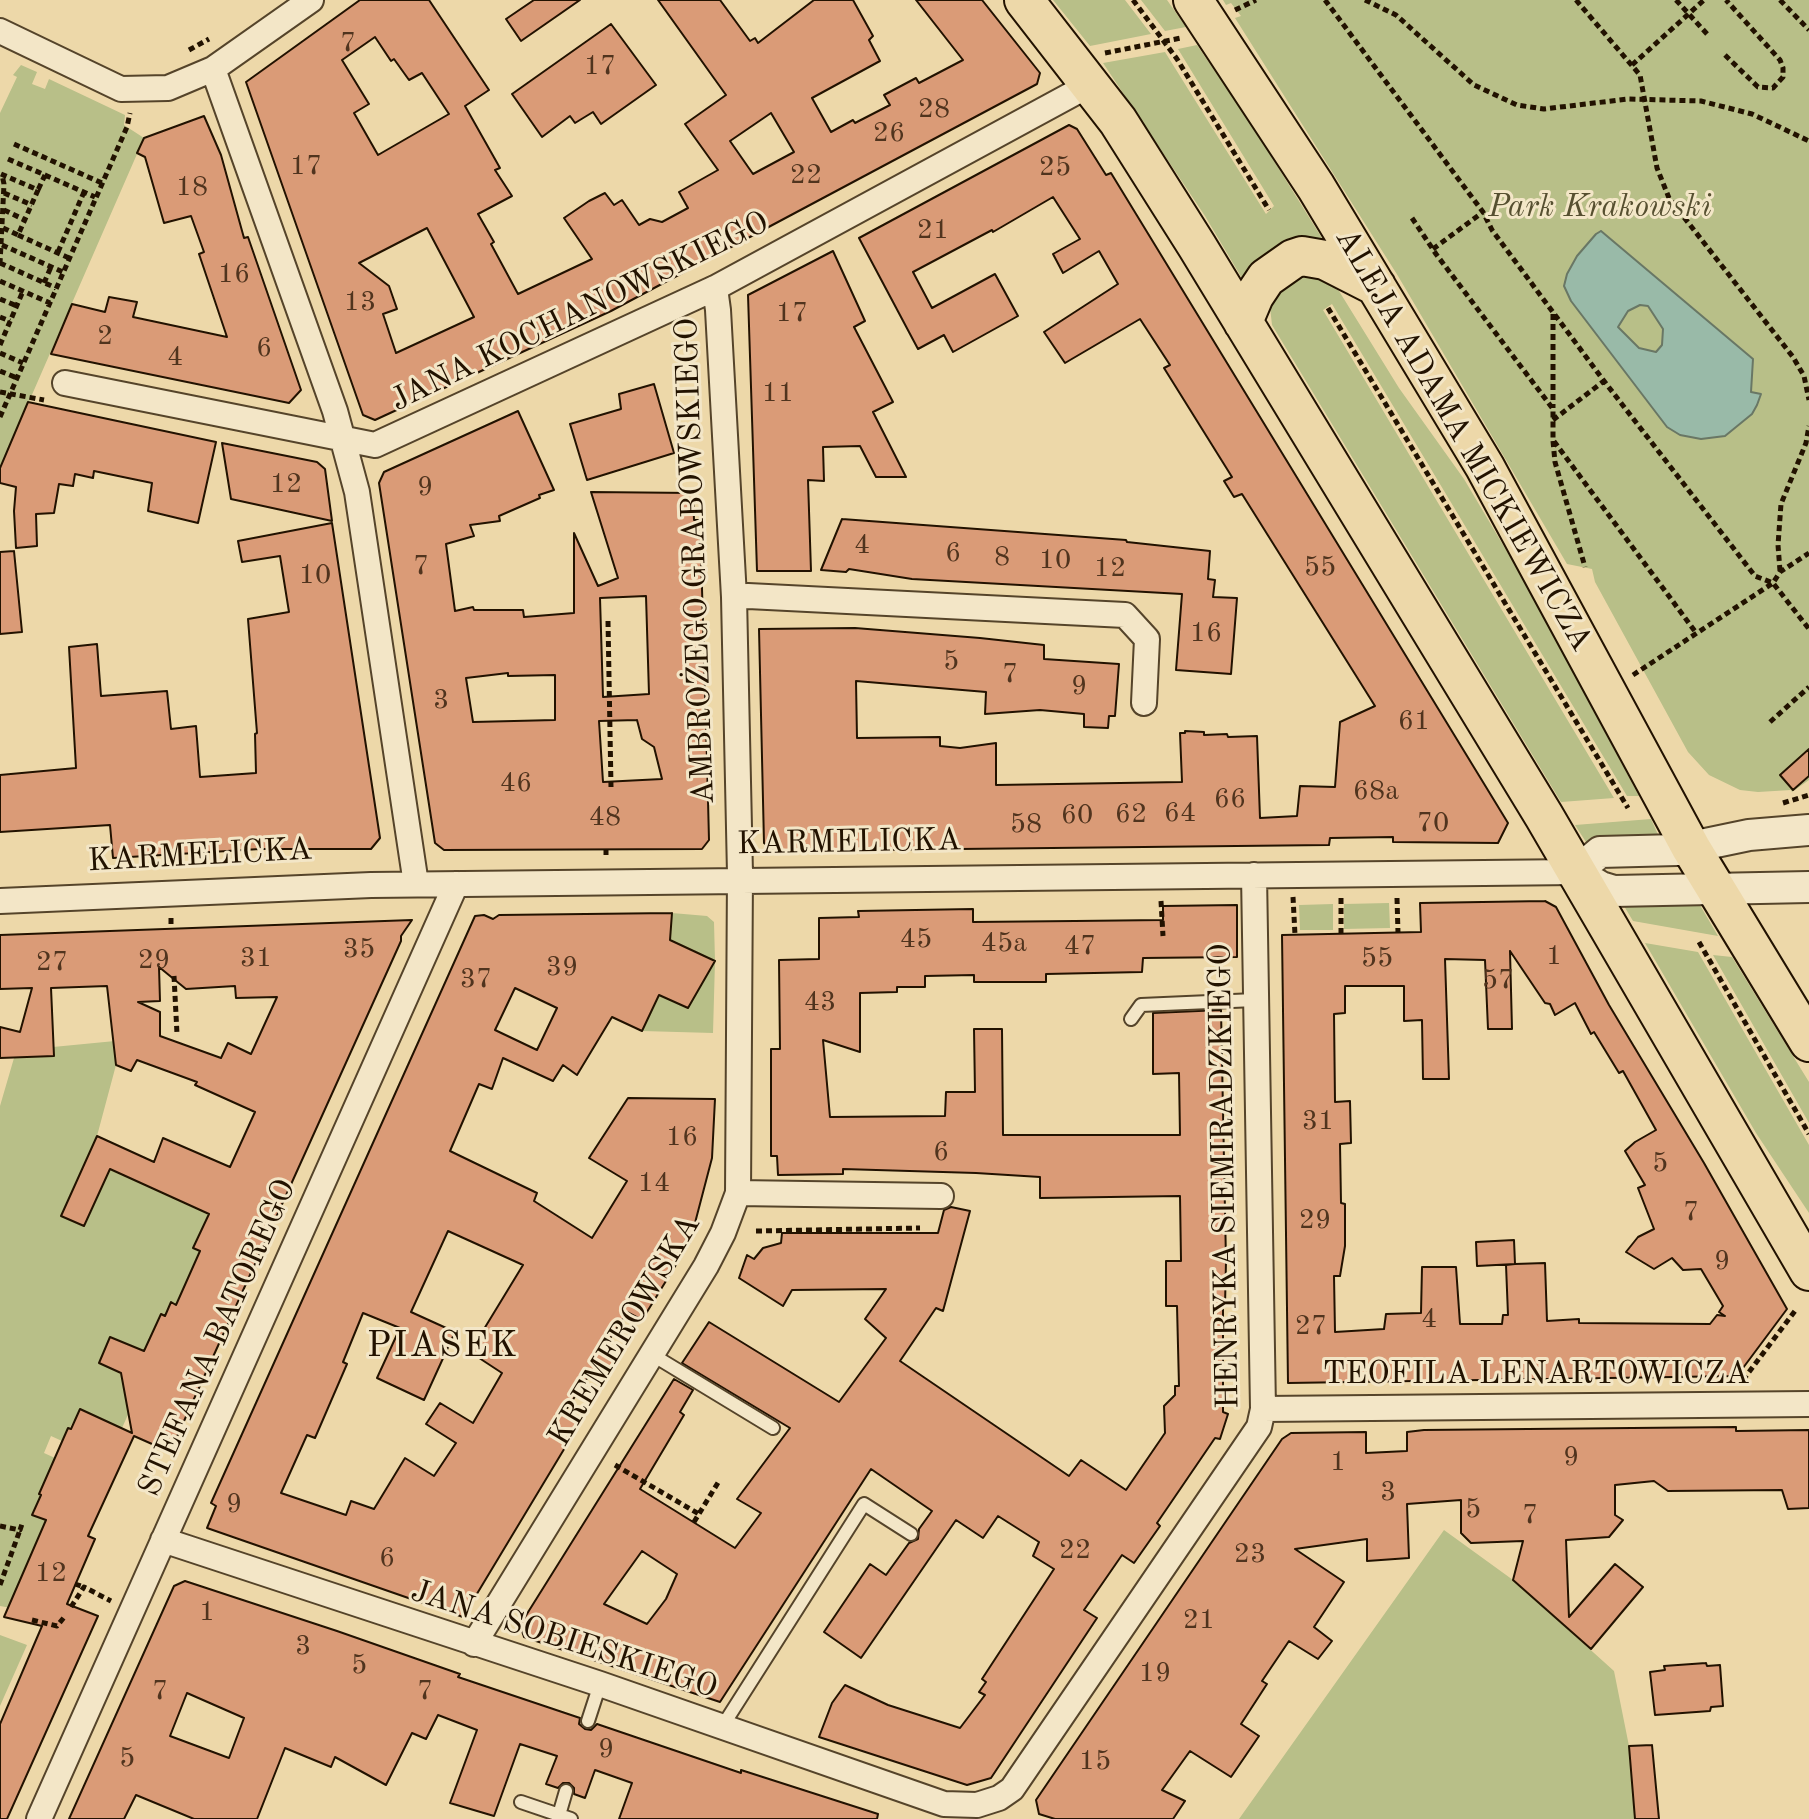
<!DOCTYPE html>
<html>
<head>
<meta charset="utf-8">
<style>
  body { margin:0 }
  canvas { display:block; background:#edd8a9 }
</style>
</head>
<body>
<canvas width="1809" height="1819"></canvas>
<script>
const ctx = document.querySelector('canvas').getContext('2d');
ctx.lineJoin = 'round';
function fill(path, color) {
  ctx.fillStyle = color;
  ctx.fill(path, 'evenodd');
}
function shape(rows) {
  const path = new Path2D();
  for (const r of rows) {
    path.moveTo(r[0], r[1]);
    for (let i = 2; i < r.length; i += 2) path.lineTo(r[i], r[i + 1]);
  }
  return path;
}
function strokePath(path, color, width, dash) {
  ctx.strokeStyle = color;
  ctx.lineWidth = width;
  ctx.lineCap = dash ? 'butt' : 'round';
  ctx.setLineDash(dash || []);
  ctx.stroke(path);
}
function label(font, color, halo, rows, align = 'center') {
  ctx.font = font + ' "Old Standard TT",serif';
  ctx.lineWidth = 6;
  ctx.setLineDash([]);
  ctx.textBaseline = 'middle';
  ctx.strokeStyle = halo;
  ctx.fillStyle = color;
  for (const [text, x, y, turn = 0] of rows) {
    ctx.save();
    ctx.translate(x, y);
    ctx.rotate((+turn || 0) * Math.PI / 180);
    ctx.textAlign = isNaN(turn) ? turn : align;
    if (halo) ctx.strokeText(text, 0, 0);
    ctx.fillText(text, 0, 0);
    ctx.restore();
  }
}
fill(shape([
  [1053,0,1125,0,1151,34,1090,46],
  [1141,0,1167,0,1186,27,1165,31],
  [1223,0,1809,0,1809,780,1792,792,1791,790,1758,792,1740,790,1709,775,1688,752,1595,582,1592,569,1567,564,1398,276,1235,18,1241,16,1231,3,1226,5],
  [1197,45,1253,127,1325,243,1243,280,1205,216,1103,63,1165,52,1266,214,1274,206,1178,49],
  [21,65,37,72,32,84,45,89,49,79,125,115,124,125,144,138,0,468,0,113,17,77,13,75],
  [1308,275,1320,276,1339,291,1399,388,1464,479,1522,577,1639,796,1627,796,1332,304,1323,310,1614,798,1561,802,1272,325,1270,307,1276,292,1299,276],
  [1651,819,1661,841,1586,842,1575,825],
  [1697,900,1718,936,1633,921,1621,901],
  [1389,903,1390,928,1344,929,1344,904],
  [1333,904,1333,930,1300,930,1299,905],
  [672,913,707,916,714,922,715,961,713,1033,642,1031,659,995,688,1008,715,961,670,940],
  [1645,943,1698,952,1809,1145,1809,1213,1756,1133],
  [1713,955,1732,957,1809,1082,1809,1123],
  [115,1041,116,1065,97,1136,61,1216,85,1226,110,1169,206,1213,217,1211,193,1248,200,1252,177,1305,171,1303,165,1316,161,1314,154,1330,135,1399,122,1428,80,1410,62,1441,51,1436,44,1453,55,1458,33,1514,49,1522,37,1540,18,1585,11,1608,0,1606,0,1106,14,1058,53,1056,53,1047],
  [1444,1530,1513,1580,1614,1671,1629,1746,1635,1819,1239,1819],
  [0,1635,27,1645,0,1706]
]), '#b8bf88');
const water = shape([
  [1601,231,1753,359,1751,392,1761,394,1757,405,1752,414,1725,436,1701,439,1680,435,1667,427,1571,301,1564,286,1567,274,1577,256,1596,234,1601,231],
  [1640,305,1648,306,1663,329,1662,345,1656,352,1639,348,1618,327,1628,311,1640,305]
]);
fill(water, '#99baa8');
strokePath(water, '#697765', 2);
const building = shape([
  [360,0,429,0,489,90,465,106,500,168,495,170,512,196,478,214,494,242,491,244,518,294,592,259,564,218,589,201,605,193,614,205,622,200,639,225,650,219,662,222,688,208,679,192,718,170,685,124,726,95,658,0,720,0,750,41,755,38,758,43,814,0,853,0,873,36,869,40,880,61,812,98,831,132,853,120,855,123,890,105,884,95,916,78,919,83,963,60,916,0,982,0,1040,73,1037,84,611,311,375,420,363,415,246,82,360,0],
  [375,37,391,61,394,59,409,80,422,73,449,114,378,155,354,113,369,104,342,60,375,37],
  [771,113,794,152,753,174,730,141,771,113],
  [427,228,474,317,396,353,383,314,397,309,389,286,359,263,427,228],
  [534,0,580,0,521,41,506,19,534,0],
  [611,24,656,85,601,124,593,112,575,123,570,116,542,137,512,94,611,24],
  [204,116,221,155,244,238,248,237,301,390,289,403,51,354,72,304,105,312,109,297,137,302,133,317,227,337,199,254,204,252,191,216,164,223,145,157,137,153,144,138,204,116],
  [1069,125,1077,129,1106,175,1111,173,1508,823,1498,843,1393,842,1393,837,1330,838,1329,845,774,851,764,843,759,629,855,628,980,638,1044,645,1044,659,1119,664,1115,716,1109,716,1108,728,1084,727,1084,714,1040,710,985,714,986,692,856,681,857,738,940,737,940,746,960,748,996,743,996,785,1182,782,1180,733,1185,733,1185,731,1204,732,1204,735,1227,734,1228,737,1257,736,1260,818,1297,816,1300,786,1335,787,1340,722,1375,706,1242,494,1234,497,1224,481,1232,477,1164,368,1170,365,1140,319,1065,363,1044,332,1118,284,1099,251,1063,273,1053,254,1080,239,1053,197,993,232,992,230,913,272,932,308,995,274,1018,316,953,352,944,335,918,349,859,238,1069,125],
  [833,251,865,321,854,327,893,402,873,412,906,477,876,477,860,446,823,447,824,481,808,480,811,571,757,571,748,295,833,251],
  [654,384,674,453,587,480,570,424,621,409,619,394,654,384],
  [28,402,216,442,198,523,148,511,152,483,94,471,93,478,75,474,73,486,59,484,54,513,36,514,37,546,16,548,14,511,16,487,0,483,0,468,28,402],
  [518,411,554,490,539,495,540,498,499,516,500,521,470,525,474,536,446,544,455,611,473,607,474,610,523,610,524,617,574,613,574,533,598,586,618,578,591,492,693,493,694,520,700,520,707,760,709,840,702,849,444,850,435,843,379,483,384,472,518,411],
  [646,596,649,694,603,697,600,598,646,596],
  [508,673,508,676,555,675,555,720,473,722,466,678,508,673],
  [637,720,642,739,654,747,662,779,603,782,599,721,637,720],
  [222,443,317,462,325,469,332,521,231,499,222,443],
  [842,519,1126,540,1127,542,1210,551,1208,579,1215,580,1213,597,1237,598,1231,674,1176,670,1182,594,912,579,849,569,846,572,821,570,842,519],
  [332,523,380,838,371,849,260,849,113,858,110,825,0,832,0,775,76,768,69,647,97,644,101,696,167,691,171,729,196,726,200,777,256,773,255,734,257,733,248,619,289,612,280,556,242,562,238,541,332,523],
  [14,551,22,632,0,634,0,552,14,551],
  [1809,749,1809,776,1793,790,1780,775,1809,749],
  [1545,901,1556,907,1609,1005,1704,1163,1787,1309,1737,1376,1288,1383,1282,935,1421,932,1420,903,1545,901],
  [1510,951,1545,1003,1550,1004,1555,1015,1575,1003,1591,1034,1594,1032,1619,1073,1623,1071,1656,1130,1635,1142,1625,1151,1645,1185,1638,1188,1654,1229,1638,1237,1626,1252,1654,1269,1672,1258,1683,1270,1701,1269,1723,1306,1719,1312,1725,1316,1717,1315,1710,1324,1579,1323,1579,1319,1547,1321,1545,1263,1515,1264,1514,1240,1476,1242,1477,1266,1515,1264,1506,1265,1508,1315,1503,1315,1502,1324,1460,1324,1456,1267,1422,1267,1421,1313,1386,1314,1384,1329,1335,1332,1334,1276,1340,1276,1345,1246,1345,1204,1341,1203,1340,1144,1351,1143,1350,1101,1335,1102,1334,1014,1345,1013,1345,986,1404,986,1404,1021,1422,1020,1423,1079,1449,1079,1445,959,1485,960,1488,1029,1512,1029,1510,951],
  [1237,905,1237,957,1143,958,1142,972,1046,974,1046,982,974,982,974,975,925,976,925,987,897,987,897,992,860,993,860,1052,823,1040,830,1117,945,1116,946,1092,975,1092,974,1029,1002,1029,1003,1135,1180,1135,1179,1073,1153,1074,1153,1013,1221,1010,1226,1261,1225,1306,1223,1306,1223,1412,1228,1414,1220,1439,1215,1438,1157,1523,1160,1526,1134,1563,1122,1555,1084,1610,1097,1618,991,1778,967,1785,819,1737,832,1703,845,1685,888,1705,960,1728,985,1695,979,1692,986,1682,982,1679,1054,1569,1033,1556,1039,1542,998,1516,983,1538,956,1520,861,1658,824,1632,870,1564,886,1575,909,1543,918,1539,919,1529,932,1511,871,1469,720,1702,524,1637,520,1625,674,1379,693,1390,680,1412,684,1415,640,1489,735,1548,761,1513,737,1499,790,1428,682,1363,709,1322,839,1402,886,1338,865,1319,886,1289,792,1290,783,1306,739,1278,747,1255,754,1259,763,1248,781,1243,782,1233,938,1233,944,1210,951,1207,970,1211,943,1311,936,1308,900,1361,1069,1476,1081,1460,1126,1490,1165,1433,1164,1406,1175,1395,1175,1386,1179,1386,1177,1306,1166,1306,1166,1261,1181,1261,1180,1196,1040,1198,1040,1177,976,1173,843,1169,843,1174,778,1175,777,1156,771,1156,771,1049,780,1049,779,960,819,959,819,918,859,917,858,911,973,909,973,922,1075,921,1163,920,1163,906,1237,905],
  [642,1551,677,1574,666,1599,647,1624,604,1604,642,1551],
  [672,913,670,940,715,961,688,1008,659,995,642,1031,612,1017,577,1075,563,1065,553,1081,503,1058,492,1089,479,1084,450,1151,537,1193,534,1201,592,1238,627,1181,589,1158,628,1098,715,1099,712,1158,690,1242,642,1320,627,1312,606,1345,621,1355,601,1385,588,1377,566,1410,581,1421,463,1617,207,1528,216,1506,211,1503,475,916,484,915,493,919,499,915,672,913],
  [515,988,557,1008,537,1050,495,1030,515,988],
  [448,1231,523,1265,470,1352,502,1373,473,1423,440,1403,426,1424,456,1443,434,1476,405,1458,374,1509,351,1501,346,1515,281,1493,307,1435,315,1438,347,1364,343,1362,363,1313,400,1328,377,1378,424,1400,455,1332,411,1312,448,1231],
  [412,920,401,936,401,941,170,1452,134,1436,88,1536,95,1539,67,1604,98,1616,7,1819,0,1819,0,1724,42,1626,4,1617,46,1520,32,1515,41,1495,39,1494,68,1428,71,1429,80,1409,132,1433,121,1373,99,1363,110,1337,144,1351,161,1314,165,1316,171,1302,176,1305,200,1251,193,1248,209,1214,110,1169,84,1226,61,1216,97,1136,154,1162,163,1138,230,1167,255,1112,195,1085,197,1082,137,1060,131,1071,116,1065,107,986,51,988,54,1056,0,1058,0,1027,20,1032,32,988,0,989,0,935,412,920],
  [159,967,186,989,235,986,236,998,277,997,251,1054,228,1043,221,1058,160,1036,160,1012,138,1002,160,1001,159,967],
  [1736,1427,1736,1431,1809,1430,1809,1508,1788,1509,1782,1490,1668,1491,1654,1481,1615,1485,1615,1515,1623,1520,1609,1537,1566,1540,1569,1617,1615,1564,1643,1587,1591,1649,1513,1580,1523,1541,1471,1543,1461,1533,1461,1500,1407,1504,1409,1558,1367,1561,1367,1539,1295,1549,1344,1582,1314,1627,1332,1641,1318,1659,1289,1641,1262,1681,1267,1684,1241,1724,1259,1736,1231,1777,1190,1751,1162,1790,1185,1801,1173,1819,1055,1819,1039,1814,1036,1800,1282,1439,1291,1433,1366,1432,1366,1453,1407,1451,1407,1432,1424,1430,1736,1427],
  [185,1581,337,1631,460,1674,458,1677,580,1718,579,1724,585,1729,591,1730,597,1724,741,1773,741,1770,878,1814,877,1819,619,1819,632,1783,595,1770,585,1798,574,1794,574,1788,569,1783,563,1783,558,1788,546,1784,557,1756,520,1744,494,1816,450,1803,477,1730,438,1715,426,1739,412,1733,386,1785,335,1757,331,1767,285,1748,257,1819,194,1819,136,1795,124,1819,69,1819,174,1586,185,1581],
  [187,1693,244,1718,229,1758,170,1736,187,1693],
  [1706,1663,1707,1666,1720,1665,1723,1706,1711,1707,1710,1711,1655,1715,1650,1672,1665,1670,1664,1666,1706,1663],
  [1652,1745,1659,1819,1635,1819,1629,1746,1652,1745]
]);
fill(building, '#da9b77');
strokePath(building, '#221200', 2);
const service = shape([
  [1131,1019,1141,1005,1255,1000],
  [651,1354,773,1428],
  [588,1721,600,1684],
  [722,1727,864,1504,911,1534],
  [521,1802,571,1819],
  [559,1815,566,1791]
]);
const minor = shape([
  [0,31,121,89,168,88,213,69,311,0],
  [213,69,335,411,357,492,416,884],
  [65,383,375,445,715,288,1091,84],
  [734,597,748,596,1125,615,1147,639,1144,703],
  [0,901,371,885,1576,872],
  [738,1193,941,1196],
  [1263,1409,1809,1404],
  [163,1540,600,1684,944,1804,977,1805,999,1798,1012,1789,1259,1427,1263,1409,1254,875],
  [474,1644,706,1266,723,1233,738,1193,740,874,734,597,718,310,715,288],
  [39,1819,456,884]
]);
const tertiary = shape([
  [1809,830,1749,835,1677,850,1600,852,1576,872,1601,887,1614,891,1809,887]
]);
const primary = shape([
  [1024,0,1118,121,1197,246,1544,816,1809,1271],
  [1193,0,1316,187,1485,467,1691,848,1809,1042],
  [1243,322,1254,296,1266,278,1293,259,1302,256,1325,260,1376,286]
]);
strokePath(service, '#55442a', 16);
strokePath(minor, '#55442a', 28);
strokePath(tertiary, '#55442a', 34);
strokePath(primary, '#221200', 42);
strokePath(shape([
  [1133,0,1177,59,1269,210],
  [1325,0,1483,212,1492,230,1604,381,1755,576,1773,583,1809,629],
  [1365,0,1396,15,1474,85,1517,105,1544,109,1628,99,1701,101,1752,114,1809,141],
  [1576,0,1640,75,1657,168,1669,198,1793,357,1804,376,1809,400],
  [1676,0,1708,35],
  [1780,0,1809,30],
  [1235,10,1256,0],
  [189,50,209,39],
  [1105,53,1181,38],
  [1725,55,1758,87,1773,88,1783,77,1783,68,1780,60,1726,0],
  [1632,65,1704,0],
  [14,144,102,183],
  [8,159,45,175,38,190],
  [1,174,38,190,18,235,3,228],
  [45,175,95,197],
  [4,193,32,205],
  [4,210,25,220],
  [1412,218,1436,254,1553,409,1553,440,1697,634],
  [18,235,69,258],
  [2,245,63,272],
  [1433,249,1483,212],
  [58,252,84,192],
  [0,263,56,288],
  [0,264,4,184,2,175],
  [0,281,50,303],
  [44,283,51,267],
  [0,299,17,306],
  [1328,308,1628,808],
  [1553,314,1553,408],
  [0,317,10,321],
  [0,345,23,291],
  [0,353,23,363],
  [0,371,17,378],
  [0,392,44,400],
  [0,417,127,127,130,113],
  [1553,420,1604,381],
  [1553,441,1555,462,1585,567],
  [1780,571,1778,545,1781,504,1806,443,1809,426],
  [608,621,611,787],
  [1633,675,1773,583,1780,572,1809,553],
  [1770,722,1809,687],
  [1783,803,1809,795],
  [606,849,606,859],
  [1293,897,1295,935],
  [1341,898,1341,933],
  [1397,898,1398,933],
  [1161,901,1163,936],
  [171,918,171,928],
  [1699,942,1809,1134],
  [174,976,177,1034],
  [756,1231,920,1228],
  [1743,1380,1795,1311],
  [615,1465,699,1514],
  [694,1522,719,1481],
  [0,1526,20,1530,23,1521],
  [75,1584,84,1587],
  [0,1585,20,1530],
  [71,1607,84,1587,111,1601],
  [32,1620,57,1626,66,1615]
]), '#221200', 5, [6, 4]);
strokePath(service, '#f3e6c7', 12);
strokePath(minor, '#f3e6c7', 24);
strokePath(tertiary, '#f3e6c7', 30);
strokePath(primary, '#edd8a9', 38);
label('28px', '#50341e', null, [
  ["7",348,44],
  ["17",600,67],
  ["28",934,110],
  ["26",889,134],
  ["17",306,167],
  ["25",1055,168],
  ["22",806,176],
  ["18",192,188],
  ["21",933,231],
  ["16",234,275],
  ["13",360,303],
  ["17",792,314],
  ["2",105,337],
  ["6",264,349],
  ["4",175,358],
  ["11",778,394],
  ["12",286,485],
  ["9",425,488],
  ["4",862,546],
  ["6",953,554],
  ["8",1002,558],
  ["10",1055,561],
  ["7",421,567],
  ["55",1320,568],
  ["12",1110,569],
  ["10",315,576],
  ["16",1206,634],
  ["5",951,662],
  ["7",1010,675],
  ["9",1079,687],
  ["3",441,701],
  ["61",1414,722],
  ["46",516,784],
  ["68a",1376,792],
  ["66",1230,800],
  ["64",1180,814],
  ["62",1131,815],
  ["60",1077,816],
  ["48",605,818],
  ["70",1433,824],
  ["58",1026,825],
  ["45",916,940],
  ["45a",1004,944],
  ["47",1080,947],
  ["35",359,950],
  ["1",1554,957],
  ["31",256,959],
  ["55",1377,959],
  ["29",154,961],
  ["27",52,963],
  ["39",562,968],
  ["37",476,980],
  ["57",1498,981],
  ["43",820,1003],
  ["31",1318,1122],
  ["16",682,1138],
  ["6",941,1153],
  ["5",1660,1164],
  ["14",654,1184],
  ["7",1691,1213],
  ["29",1315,1221],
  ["9",1722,1262],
  ["4",1429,1320],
  ["27",1311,1327],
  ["9",1571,1458],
  ["1",1338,1463],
  ["3",1388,1493],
  ["9",234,1505],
  ["5",1473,1510],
  ["7",1530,1516],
  ["22",1075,1551],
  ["23",1250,1555],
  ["6",387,1559],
  ["12",51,1574],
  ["1",207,1613],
  ["21",1199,1621],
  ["3",303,1647],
  ["5",359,1666],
  ["19",1155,1674],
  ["7",160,1692],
  ["7",425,1692],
  ["9",606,1750],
  ["5",127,1759],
  ["15",1095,1762]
]);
label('italic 32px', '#564f30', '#f3e6c7', [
  ["Park Krakowski",1600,208]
]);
label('32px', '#221200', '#f3e6c7', [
  ["JANA KOCHANOWSKIEGO",580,312,-26],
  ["ALEJA ADAMA MICKIEWICZA",1463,440,60],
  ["AMBROŻEGO GRABOWSKIEGO",696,561,-92],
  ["KARMELICKA",849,843,-1],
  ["KARMELICKA",200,856,-3],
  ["HENRYKA SIEMIRADZKIEGO",1225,1176,-91],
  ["KREMEROWSKA",625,1331,-59],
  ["STEFANA BATOREGO",218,1338,-66],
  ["TEOFILA LENARTOWICZA",1536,1375],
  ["JANA SOBIESKIEGO",564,1640,18]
]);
ctx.letterSpacing = '2px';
label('36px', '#221200', '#f3e6c7', [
  ["PIASEK",443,1347]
]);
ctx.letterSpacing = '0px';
</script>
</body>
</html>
